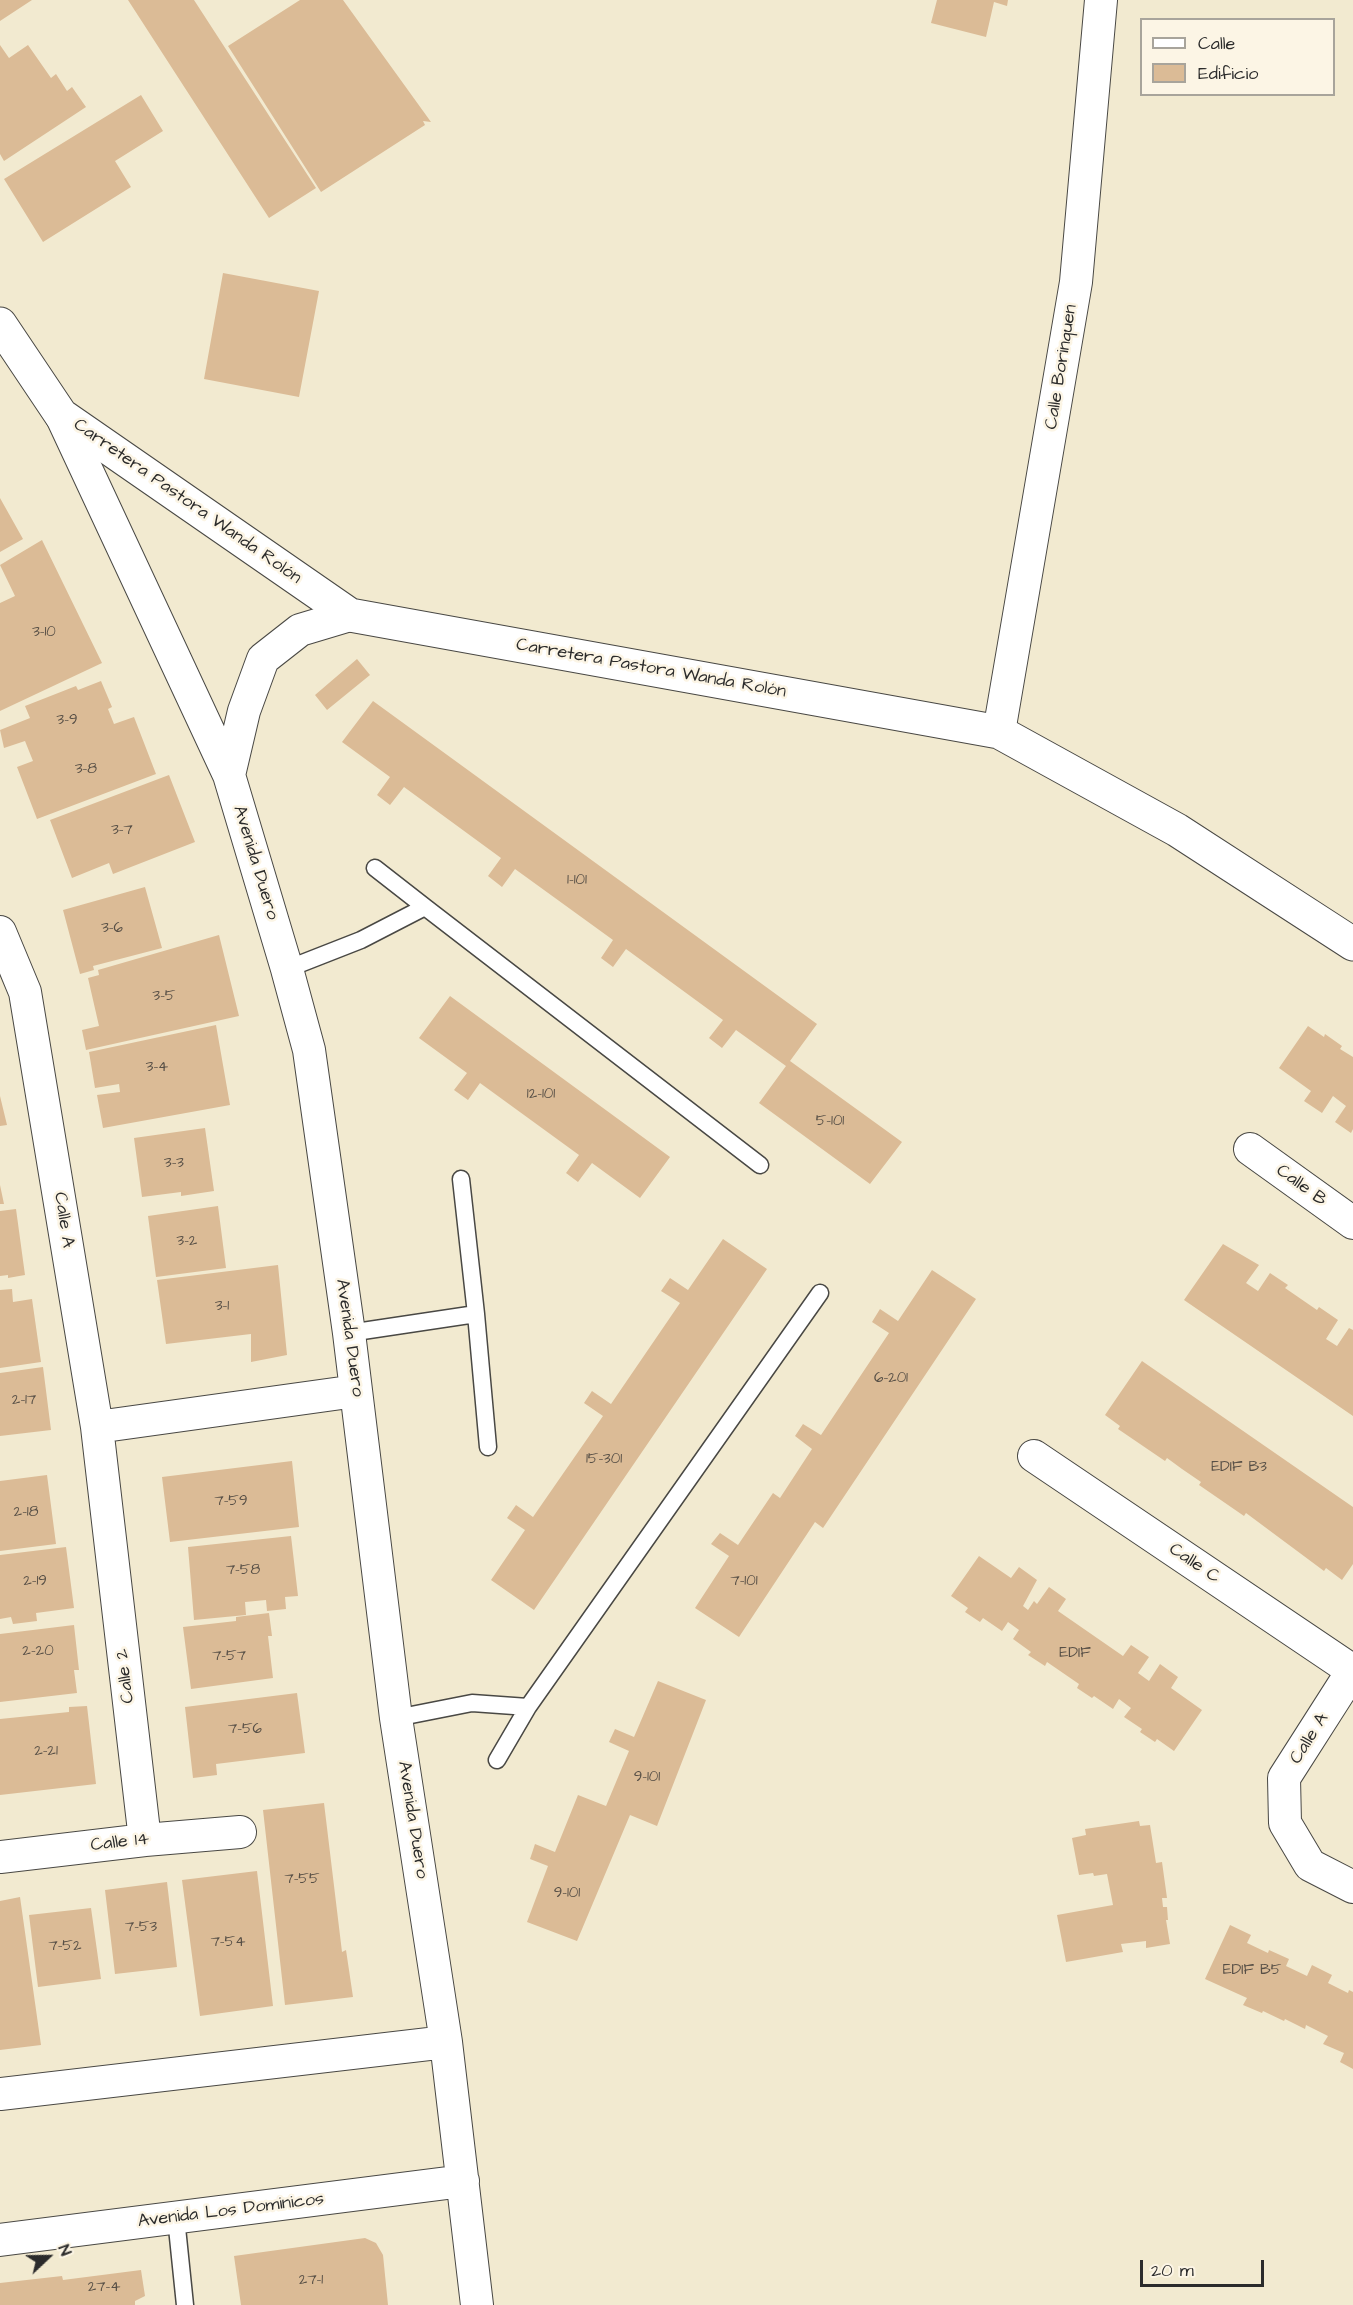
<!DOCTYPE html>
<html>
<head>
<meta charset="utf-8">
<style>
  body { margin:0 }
  #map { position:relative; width:1353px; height:2305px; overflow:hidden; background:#f2ead0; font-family:"Architects Daughter",sans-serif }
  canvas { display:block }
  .legend { position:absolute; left:1140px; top:18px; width:195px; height:78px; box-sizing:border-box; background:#fcf5e5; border:2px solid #a8a49b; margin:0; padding:8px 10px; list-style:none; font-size:18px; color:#2b2b2b }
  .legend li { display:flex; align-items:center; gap:12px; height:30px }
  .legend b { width:30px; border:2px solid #a8a49b }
  .north { position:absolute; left:18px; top:2227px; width:60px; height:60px; -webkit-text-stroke:4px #fcf5e5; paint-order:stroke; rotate:68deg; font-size:16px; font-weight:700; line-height:24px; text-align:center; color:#2b2b2b }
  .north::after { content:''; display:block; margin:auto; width:21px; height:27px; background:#2b2b2b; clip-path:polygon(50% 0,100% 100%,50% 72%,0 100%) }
  .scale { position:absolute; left:1140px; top:2260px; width:124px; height:27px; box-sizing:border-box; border:3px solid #2b2b2b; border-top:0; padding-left:8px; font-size:18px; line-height:21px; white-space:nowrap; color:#2b2b2b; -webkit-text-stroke:4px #fcf5e5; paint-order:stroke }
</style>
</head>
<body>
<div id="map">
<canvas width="1353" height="2305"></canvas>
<ul class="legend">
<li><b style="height:8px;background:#fff"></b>Calle</li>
<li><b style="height:16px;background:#dbbb96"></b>Edificio</li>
</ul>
<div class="north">N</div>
<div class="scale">20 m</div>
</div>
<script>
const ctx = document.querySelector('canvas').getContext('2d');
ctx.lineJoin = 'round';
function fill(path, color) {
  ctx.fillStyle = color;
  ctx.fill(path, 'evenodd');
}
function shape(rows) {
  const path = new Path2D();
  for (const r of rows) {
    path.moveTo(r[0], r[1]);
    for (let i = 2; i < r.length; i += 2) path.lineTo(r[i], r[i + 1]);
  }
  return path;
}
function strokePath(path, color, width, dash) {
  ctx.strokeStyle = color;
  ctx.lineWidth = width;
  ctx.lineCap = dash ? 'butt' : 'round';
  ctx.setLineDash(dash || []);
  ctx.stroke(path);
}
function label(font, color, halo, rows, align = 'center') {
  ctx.font = font + ' "Architects Daughter",sans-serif';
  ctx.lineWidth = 5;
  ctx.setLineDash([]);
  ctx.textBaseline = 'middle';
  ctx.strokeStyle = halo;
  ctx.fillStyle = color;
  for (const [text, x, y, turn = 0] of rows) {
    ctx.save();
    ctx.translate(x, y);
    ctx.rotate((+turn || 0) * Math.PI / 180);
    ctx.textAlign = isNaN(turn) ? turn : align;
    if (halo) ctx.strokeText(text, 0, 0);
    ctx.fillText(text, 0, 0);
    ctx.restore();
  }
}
fill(shape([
  [0,0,32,0,0,21],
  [128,0,194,0,316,188,269,218],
  [300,0,343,0,431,122,423,121,425,125,321,192,228,46],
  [937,0,1008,0,1007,6,994,2,986,37,931,23],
  [0,45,9,58,28,45,51,78,56,74,67,91,72,87,86,107,4,161,0,154],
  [141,95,163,131,115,161,131,187,43,242,4,179],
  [223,273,319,291,299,397,204,379],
  [0,498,23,539,0,552],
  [42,540,102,663,0,711,0,603,15,596,0,565],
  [357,659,370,675,327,710,315,695],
  [101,681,112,707,108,709,114,724,134,717,156,774,37,819,17,767,33,761,25,741,4,748,0,730,30,718,25,706,76,686,78,690],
  [373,701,817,1024,790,1061,902,1142,870,1184,759,1103,786,1066,736,1030,722,1048,709,1038,723,1020,626,949,613,967,601,958,613,940,515,869,502,887,488,876,501,858,404,787,390,805,377,795,390,777,342,742],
  [169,775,195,842,113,874,109,863,72,878,50,820],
  [145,887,162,948,93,966,94,970,80,974,63,910],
  [219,935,239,1016,86,1050,82,1030,99,1026,88,978,99,975,98,970],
  [450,996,670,1157,640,1198,592,1163,578,1182,566,1173,579,1155,480,1083,468,1100,454,1090,467,1073,419,1038],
  [216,1025,230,1105,103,1128,97,1095,120,1092,119,1084,95,1088,89,1052],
  [1308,1026,1324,1037,1325,1034,1342,1046,1340,1049,1353,1057,1353,1129,1351,1133,1335,1122,1346,1106,1333,1096,1322,1113,1304,1101,1311,1091,1279,1068],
  [0,1096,7,1125,0,1126],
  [205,1128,214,1191,181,1196,181,1192,142,1197,134,1138],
  [0,1185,4,1204,0,1204],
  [218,1206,226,1268,156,1277,148,1216],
  [16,1209,25,1275,8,1278,8,1275,0,1276,0,1211],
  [723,1239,767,1269,534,1610,491,1580,525,1530,507,1518,516,1505,533,1517,603,1416,584,1403,592,1391,611,1404,680,1303,661,1291,670,1278,688,1290],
  [1223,1244,1259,1265,1246,1283,1258,1291,1270,1273,1288,1285,1285,1288,1317,1310,1319,1307,1338,1320,1326,1339,1337,1346,1349,1328,1353,1330,1353,1416,1184,1300],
  [278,1265,287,1355,251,1362,251,1334,166,1344,157,1280],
  [932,1270,976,1299,823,1528,815,1522,739,1637,695,1608,729,1556,711,1544,720,1533,738,1545,773,1493,780,1498,812,1449,795,1436,803,1424,821,1435,889,1333,872,1322,880,1309,898,1321],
  [12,1289,13,1302,32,1299,41,1362,0,1368,0,1290],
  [1142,1361,1353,1507,1353,1564,1342,1580,1326,1568,1324,1571,1246,1513,1244,1516,1199,1485,1201,1482,1182,1469,1167,1458,1165,1461,1118,1429,1120,1426,1105,1415],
  [43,1367,51,1430,0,1436,0,1373],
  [292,1461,299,1527,170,1542,162,1477],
  [47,1475,56,1544,0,1551,0,1481],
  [291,1536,298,1596,285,1597,286,1609,267,1611,266,1600,245,1602,246,1615,194,1620,188,1547],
  [66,1547,74,1608,36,1613,37,1621,13,1624,11,1617,0,1619,0,1555],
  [979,1556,1011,1578,1019,1567,1037,1580,1023,1606,1028,1610,1034,1601,1037,1604,1049,1587,1066,1599,1058,1611,1123,1656,1131,1645,1149,1657,1138,1673,1149,1681,1160,1664,1178,1677,1171,1688,1202,1710,1174,1751,1157,1739,1155,1742,1140,1732,1142,1729,1124,1717,1131,1708,1119,1699,1113,1709,1094,1696,1092,1698,1077,1688,1079,1684,1047,1662,1045,1666,1028,1655,1031,1652,1013,1639,1019,1630,1008,1622,1002,1631,983,1618,980,1622,965,1612,968,1608,951,1596],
  [269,1613,272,1636,268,1636,273,1678,191,1689,183,1627,236,1621,236,1617],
  [74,1625,79,1670,74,1670,77,1693,0,1702,0,1634],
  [658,1681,706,1700,657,1826,630,1815,577,1941,527,1922,548,1866,530,1859,535,1844,555,1852,578,1795,606,1806,629,1751,609,1742,615,1729,634,1737],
  [297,1693,305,1753,216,1764,217,1775,193,1778,185,1707],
  [87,1706,96,1784,0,1795,0,1719,69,1712,69,1707],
  [324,1803,342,1952,346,1950,353,1997,285,2005,263,1810],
  [1139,1821,1140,1826,1150,1825,1156,1863,1162,1862,1167,1898,1162,1898,1163,1907,1167,1907,1168,1920,1166,1920,1170,1944,1146,1948,1146,1941,1121,1944,1123,1952,1066,1962,1057,1915,1113,1905,1107,1874,1094,1876,1093,1873,1079,1875,1072,1838,1086,1835,1085,1829],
  [257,1871,273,2006,200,2016,182,1880],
  [167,1882,177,1967,115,1974,105,1890],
  [20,1897,41,2045,0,2050,0,1901],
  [91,1908,101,1979,38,1987,29,1915],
  [1230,1925,1251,1935,1247,1943,1268,1953,1269,1950,1289,1959,1286,1966,1307,1976,1312,1965,1332,1975,1328,1983,1348,1993,1349,1990,1353,1992,1353,2069,1340,2062,1344,2053,1323,2044,1328,2036,1306,2025,1305,2029,1285,2019,1284,2021,1263,2011,1262,2013,1243,2005,1247,1998,1205,1979],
  [365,2238,376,2243,383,2255,388,2305,241,2305,234,2256],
  [141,2270,145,2296,135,2301,135,2305,0,2305,0,2283,62,2276,63,2280]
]), '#dbbb96');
const service = shape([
  [425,907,760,1165],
  [287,969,361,940,425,907,375,868],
  [476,1314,488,1447],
  [349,1333,476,1314,461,1179],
  [396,1718,472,1703,528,1707,820,1293],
  [497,1760,528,1707],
  [176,2218,185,2305]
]);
const minor = shape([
  [61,415,229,775,287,969,309,1050,349,1333,396,1718,446,2042,477,2305],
  [999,732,1076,282,1101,0],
  [229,775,244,711,263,659,300,630,350,615],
  [0,932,25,992,97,1427,145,1840],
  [1250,1149,1353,1223],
  [97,1427,356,1391],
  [1034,1456,1353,1671],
  [1353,1670,1284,1778,1285,1823,1310,1865,1353,1887],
  [0,1857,145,1840,240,1832],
  [0,2094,446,2042],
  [0,2240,463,2181]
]);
const tertiary = shape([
  [0,324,61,415,350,615,999,732,1177,830,1353,944]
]);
strokePath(service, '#494844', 19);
strokePath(minor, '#494844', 34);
strokePath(tertiary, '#494844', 35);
strokePath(service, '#fff', 16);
strokePath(minor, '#fff', 32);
strokePath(tertiary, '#fff', 33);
label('15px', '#574f46', null, [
  ["3-10",44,633],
  ["3-9",67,721],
  ["3-8",86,770],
  ["3-7",122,831],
  ["1-101",577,881],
  ["3-6",112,929],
  ["3-5",164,997],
  ["3-4",157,1068],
  ["12-101",541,1095],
  ["5-101",830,1122],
  ["3-3",174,1164],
  ["3-2",187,1242],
  ["3-1",222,1307],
  ["6-201",891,1379],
  ["2-17",24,1401],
  ["15-301",604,1460],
  ["EDIF B3",1239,1468],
  ["7-59",231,1502],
  ["2-18",26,1513],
  ["7-58",243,1571],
  ["2-19",35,1582],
  ["7-101",744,1582],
  ["2-20",38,1652],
  ["EDIF",1075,1654],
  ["7-57",229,1657],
  ["7-56",245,1730],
  ["2-21",46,1752],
  ["9-101",647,1778],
  ["7-55",302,1880],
  ["9-101",567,1894],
  ["7-53",141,1928],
  ["7-54",228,1943],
  ["7-52",65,1947],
  ["EDIF B5",1252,1971],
  ["27-1",311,2281],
  ["27-4",104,2288]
]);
label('18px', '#2b2b2b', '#fcf5e5', [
  ["Calle Borinquen",1062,367,-81],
  ["Carretera Pastora Wanda Rolón",187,502,35],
  ["Carretera Pastora Wanda Rolón",651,669,10],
  ["Avenida Duero",255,863,73],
  ["Calle B",1301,1186,36],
  ["Calle A",63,1220,81],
  ["Avenida Duero",349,1338,82],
  ["Calle C",1194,1564,34],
  ["Calle 2",126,1676,-97],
  ["Calle A",1310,1739,-58],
  ["Avenida Duero",412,1820,81],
  ["Calle 14",120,1843,-7],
  ["Avenida Los Dominicos",231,2211,-7]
]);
</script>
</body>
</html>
